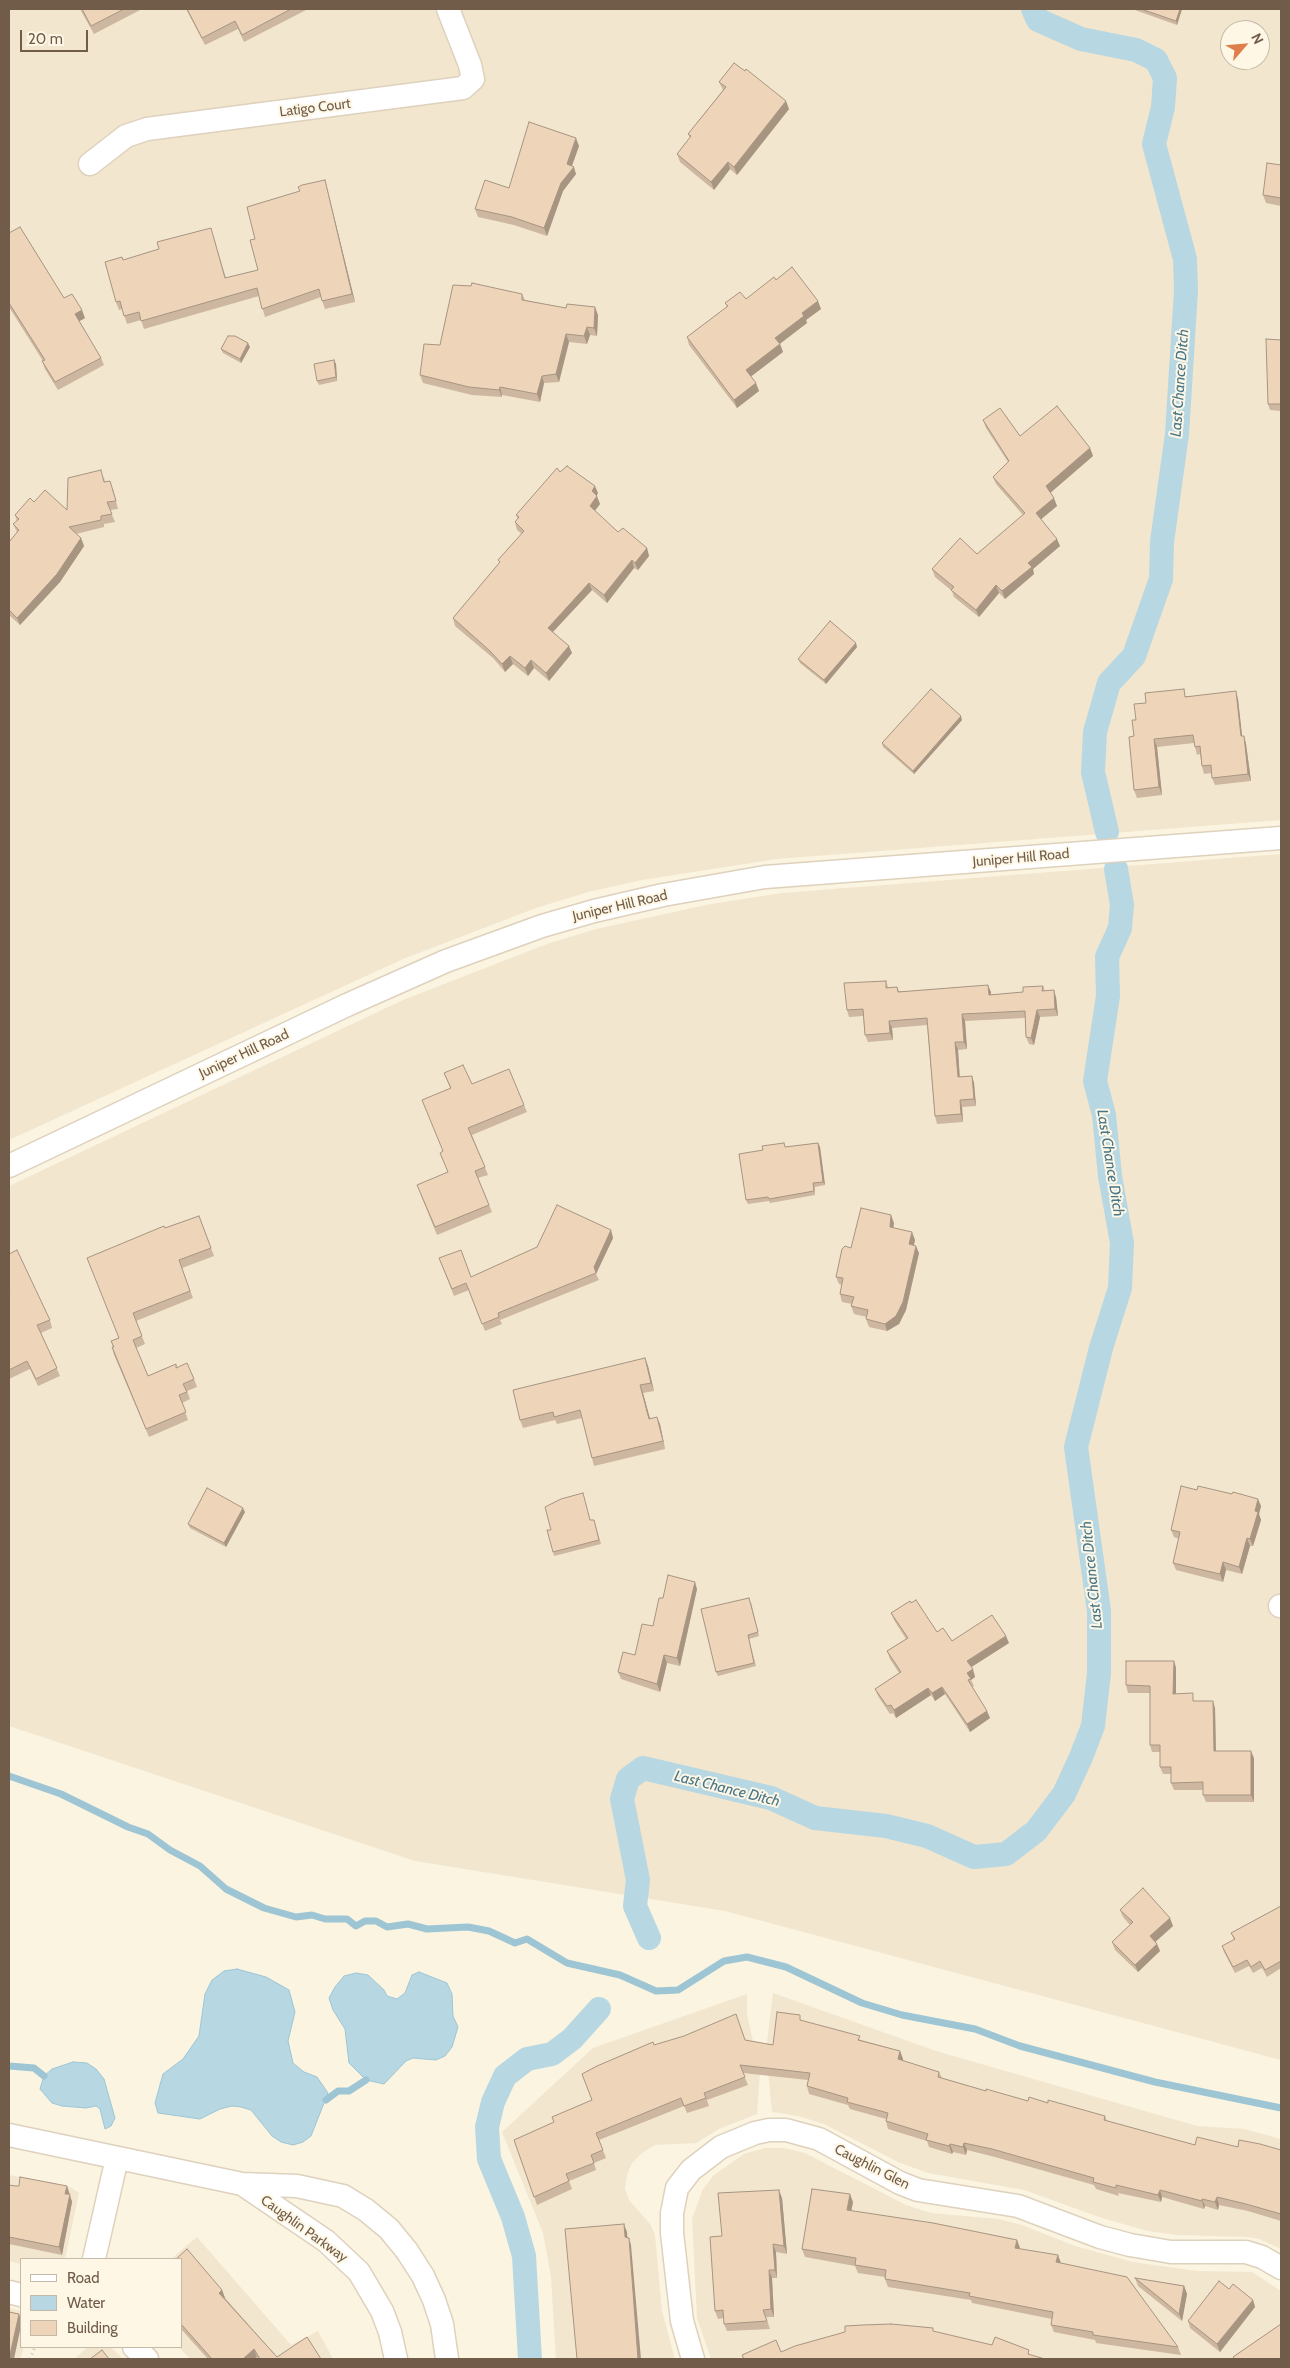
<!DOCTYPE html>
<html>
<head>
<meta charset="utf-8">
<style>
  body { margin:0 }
  #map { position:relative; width:1290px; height:2368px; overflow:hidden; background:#fbf4e0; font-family:Cabin,sans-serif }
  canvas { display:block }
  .frame { position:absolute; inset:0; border:10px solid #705c49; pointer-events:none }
  .legend { position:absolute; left:20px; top:2258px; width:162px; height:90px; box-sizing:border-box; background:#fef7e6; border:1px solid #c5b9a7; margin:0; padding:6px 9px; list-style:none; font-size:15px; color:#705c49 }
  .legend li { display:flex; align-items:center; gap:10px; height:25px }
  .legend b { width:25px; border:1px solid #c5b9a7 }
  .north { position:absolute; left:1220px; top:20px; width:50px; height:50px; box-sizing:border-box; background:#fef7e6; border:1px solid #c5b9a7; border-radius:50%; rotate:63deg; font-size:14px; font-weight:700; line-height:20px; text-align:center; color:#705c49 }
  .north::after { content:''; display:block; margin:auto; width:18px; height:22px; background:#df7e4b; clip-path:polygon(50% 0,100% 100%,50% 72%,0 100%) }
  .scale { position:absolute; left:20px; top:30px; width:68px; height:22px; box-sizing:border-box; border:2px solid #705c49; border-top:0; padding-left:6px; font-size:15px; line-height:18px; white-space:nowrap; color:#705c49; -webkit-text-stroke:4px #fef7e6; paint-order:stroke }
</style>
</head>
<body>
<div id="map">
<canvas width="1290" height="2368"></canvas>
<div class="frame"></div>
<ul class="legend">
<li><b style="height:6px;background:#fff"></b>Road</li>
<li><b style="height:14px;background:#b7d7e2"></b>Water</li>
<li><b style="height:14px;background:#eed5ba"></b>Building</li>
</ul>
<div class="north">N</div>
<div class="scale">20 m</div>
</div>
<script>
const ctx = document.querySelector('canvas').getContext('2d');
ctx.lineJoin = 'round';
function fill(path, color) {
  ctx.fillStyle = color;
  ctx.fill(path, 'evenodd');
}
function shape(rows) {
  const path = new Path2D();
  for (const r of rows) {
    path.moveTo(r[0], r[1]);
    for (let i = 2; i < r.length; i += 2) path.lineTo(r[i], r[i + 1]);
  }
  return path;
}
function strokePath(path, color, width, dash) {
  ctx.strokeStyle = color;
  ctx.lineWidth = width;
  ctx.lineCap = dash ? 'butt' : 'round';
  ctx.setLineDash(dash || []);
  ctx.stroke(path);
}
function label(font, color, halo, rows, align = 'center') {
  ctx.font = font + ' Cabin,sans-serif';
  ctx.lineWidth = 4;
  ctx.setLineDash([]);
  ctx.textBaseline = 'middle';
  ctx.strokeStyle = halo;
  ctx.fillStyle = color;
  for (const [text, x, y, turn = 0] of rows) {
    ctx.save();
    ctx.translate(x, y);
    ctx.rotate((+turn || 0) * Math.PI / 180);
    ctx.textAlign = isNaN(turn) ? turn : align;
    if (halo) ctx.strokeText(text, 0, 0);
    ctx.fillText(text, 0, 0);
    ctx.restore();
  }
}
fill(shape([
  [9,9,1281,9,1281,820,777,859,642,880,588,892,536,908,403,959,9,1140],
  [1230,30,1260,30,1260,60,1230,60],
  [1281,854,1281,2060,725,1911,415,1861,9,1726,9,1186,403,1000,547,944,596,929,711,904,782,893],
  [773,1993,936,2051,1197,2126,1244,2129,1281,2139,1281,2249,1259,2239,1247,2237,1177,2235,1148,2231,1102,2218,1024,2190,928,2173,898,2162,824,2124,798,2116,772,2112,766,2050],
  [747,1994,747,2015,760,2071,757,2114,719,2129,696,2143,655,2145,643,2152,632,2163,627,2175,625,2189,629,2200,650,2224,655,2235,662,2311,675,2359,556,2359,551,2277,543,2233,502,2132,593,2048],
  [765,2148,784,2148,805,2153,906,2205,931,2213,999,2219,1022,2225,1075,2246,1133,2262,1197,2271,1252,2272,1281,2291,1281,2359,711,2359,697,2318,692,2219,703,2189,714,2175,744,2154],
  [9,2175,70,2187,79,2193,65,2259,21,2259,21,2264,9,2261],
  [197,2237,291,2345,318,2331,333,2359,190,2359,179,2347,181,2347,181,2259,171,2259],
  [9,2308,21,2311,21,2347,24,2347,20,2359,9,2359],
  [88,2347,111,2347,123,2359,74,2359]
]), '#f2e6cf');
const water = shape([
  [237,1969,266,1977,289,1990,295,2012,288,2041,293,2063,304,2072,317,2077,328,2093,311,2136,303,2142,293,2145,281,2142,272,2136,251,2110,241,2107,232,2106,220,2109,200,2119,158,2113,155,2103,163,2074,183,2059,199,2036,205,1994,212,1980,224,1971,237,1969],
  [419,1972,447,1983,452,1994,453,2016,458,2027,452,2047,445,2056,436,2060,413,2058,406,2061,384,2084,366,2080,349,2063,345,2029,333,2010,329,1998,335,1987,344,1976,356,1973,368,1975,384,1990,387,1996,397,1999,405,1993,412,1975,419,1972],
  [73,2062,87,2063,96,2069,104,2079,115,2118,111,2126,105,2129,100,2109,96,2106,86,2108,62,2106,52,2103,40,2089,44,2076,52,2069,73,2062]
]);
fill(water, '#b7d7e2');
strokePath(water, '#9dc5d4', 1);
strokePath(shape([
  [9,1776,61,1794,128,1827,148,1834,170,1850,200,1866,226,1889,264,1908,296,1917,312,1915,325,1919,347,1919,356,1926,365,1921,376,1921,387,1927,408,1924,427,1929,468,1927,489,1931,515,1943,527,1939,567,1963,620,1975,656,1991,678,1990,724,1961,747,1957,786,1967,862,2003,902,2015,975,2029,1020,2046,1155,2082,1281,2108],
  [9,2066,34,2068,44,2076],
  [326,2100,338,2091,349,2091,366,2080]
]), '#9dc5d4', 7);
strokePath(shape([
  [1033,9,1038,20,1081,39,1136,50,1156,60,1165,78,1163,107,1154,144,1185,259,1186,290,1177,434,1162,542,1161,579,1134,656,1109,683,1095,732,1093,772,1107,832],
  [649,1938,635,1906,638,1880,622,1799,628,1779,643,1768,771,1798,815,1818,886,1826,927,1836,974,1857,1006,1854,1036,1831,1064,1794,1081,1757,1093,1726,1099,1673,1099,1611,1076,1447,1101,1348,1120,1288,1122,1243,1110,1176,1104,1115,1095,1081,1108,996,1107,957,1120,928,1122,905,1116,869],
  [530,2359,524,2256,513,2217,489,2159,487,2127,493,2102,505,2076,527,2059,552,2054,572,2039,599,2009]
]), '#b7d7e2', 24);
const minor = shape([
  [90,164,126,136,147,129,463,88,473,79,470,65,448,9],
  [9,1166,347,1005,446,961,542,926,594,911,663,895,765,877,1281,838],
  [1280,1606,1281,1606],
  [9,2135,242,2184,297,2186,343,2196,366,2210,389,2229,407,2251,423,2276,434,2300,442,2324,447,2359],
  [242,2184,326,2241,359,2272,382,2311,390,2332,396,2359],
  [94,2259,117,2158],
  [9,2292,21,2295],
  [134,2347,147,2359],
  [693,2359,682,2321,672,2233,672,2213,677,2188,691,2170,721,2147,755,2133,769,2130,786,2130,819,2139,900,2183,918,2190,1018,2206,1100,2237,1130,2245,1171,2252,1246,2252,1262,2257,1281,2268]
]);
strokePath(minor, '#ded1bd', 25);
strokePath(shape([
  [30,2359,35,2347]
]), '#d3b99d', 3, [1, 4]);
strokePath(minor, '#fff', 22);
fill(shape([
  [80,9,142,9,94,34],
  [186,9,308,9,244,42,238,29,205,45],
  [1132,9,1182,9,1177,25],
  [719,82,789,109,737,175,730,169,714,190,680,162,677,154,690,138,688,134,723,90],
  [579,146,572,166,576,174,563,191,547,236,514,225,478,217,475,209],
  [1281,165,1281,206,1266,203,1263,195],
  [325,180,327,188,355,302,325,309,321,297,265,317,259,296,144,329,141,320,127,324,122,309,119,310,116,302,123,260,213,236,226,278,258,270,255,239,300,191],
  [9,233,64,298,85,318,79,321,101,358,104,365,58,390,45,369,42,361,43,361,9,307],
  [776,280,821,309,806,320,807,323,780,344,783,352,751,376,759,391,737,408,689,345,687,337,727,307,725,303,746,299],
  [522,294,525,300,598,315,597,336,590,335,587,344,569,342,559,382,544,383,540,402,502,395,502,397,472,395,423,383,420,375,440,345],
  [1281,340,1281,411,1270,410,1268,404],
  [250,347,241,363,223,353,221,349],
  [334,360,336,364,337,381,319,385,317,381],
  [983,420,1020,436,1090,448,1093,456,1050,493,1057,506,1041,519,1060,546,1033,569,1034,574,1005,599,999,593,979,617,954,597,952,591,935,577,932,569,977,554,1023,515,996,484,993,477,1008,462,986,428],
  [560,472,598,493,596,496,600,504,595,511,618,532,647,548,649,556,638,570,634,568,607,603,592,590,553,632,572,653,549,681,534,668,528,676,513,664,505,672,493,658,455,626,453,618,500,563,498,560,522,534,517,530,515,522,518,519,516,515],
  [104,477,105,482,113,489,118,509,110,510,115,522,104,524,104,527,76,534,81,538,84,546,60,582,20,625,9,615,9,542,17,532,13,524,17,521,15,515,34,502,67,510],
  [857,647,826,684,800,663,798,659],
  [1186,696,1238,699,1242,736,1244,736,1246,744,1251,781,1215,785,1212,778,1212,773,1204,774,1202,766,1200,754,1197,755,1194,743,1157,747,1162,795,1137,798,1134,790,1134,736,1136,720,1146,703],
  [962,720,914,774,883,747,882,743],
  [886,981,888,987,897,987,899,991,991,992,991,995,1023,992,1043,986,1045,991,1056,997,1058,1016,1040,1017,1034,1045,1029,1044,1026,1037,1025,1018,965,1021,967,1049,958,1050,960,1077,972,1076,974,1083,976,1106,962,1107,963,1122,937,1124,935,1116,927,1025,892,1028,893,1040,868,1042,865,1035,863,1016,849,1017,847,1010],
  [444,1073,524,1105,527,1112,472,1135,488,1175,478,1178,492,1212,437,1235,420,1193,448,1173,442,1151,450,1088],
  [818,1143,820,1147,825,1185,815,1187,815,1195,770,1203,769,1201,748,1204,746,1200,786,1147],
  [199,1216,214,1256,182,1268,193,1298,136,1321,145,1344,136,1348,148,1376,176,1364,177,1367,194,1379,197,1387,187,1391,190,1399,182,1403,188,1420,149,1437,114,1355,112,1347,113,1347,111,1341,118,1338,165,1228],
  [894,1223,893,1228,915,1240,914,1245,919,1253,906,1310,899,1324,887,1331,869,1327,866,1319,867,1317,854,1314,851,1306,852,1304,842,1302,840,1294,842,1285,839,1284,836,1277,851,1248],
  [611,1230,613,1238,596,1274,599,1280,500,1320,502,1324,485,1331,469,1290,454,1296,439,1258,471,1277],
  [9,1254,50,1320,52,1328,41,1333,60,1376,38,1386,30,1369,9,1379],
  [645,1358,648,1366,654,1391,643,1393,650,1419,660,1424,665,1449,594,1466,582,1418,557,1424,555,1420,523,1428,520,1420],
  [1261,1506,1259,1514,1261,1520,1253,1546,1250,1546,1242,1574,1226,1570,1223,1582,1176,1570,1173,1563,1179,1539,1174,1537,1171,1530],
  [245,1512,226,1547,190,1528,188,1524],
  [590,1520,594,1520,601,1544,554,1556,553,1552],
  [697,1589,680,1666,667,1663,660,1692,621,1679,618,1672,635,1655,653,1626,663,1598],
  [751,1602,759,1636,749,1639,756,1666,718,1676,716,1672],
  [891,1613,937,1632,952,1641,1009,1643,971,1667,975,1677,971,1680,974,1686,972,1687,990,1718,970,1732,945,1694,935,1701,931,1695,896,1718,893,1713,890,1714,878,1696,875,1689,899,1673,890,1659,887,1651,906,1639,894,1620],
  [1174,1661,1176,1668,1176,1694,1215,1708,1216,1751,1254,1758,1254,1802,1206,1802,1203,1795,1203,1790,1174,1790,1171,1783,1171,1774,1163,1774,1160,1767,1160,1752,1152,1752,1150,1745,1150,1693,1128,1693,1126,1685],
  [1281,1906,1281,1968,1267,1977,1262,1968,1253,1973,1249,1966,1235,1973,1224,1952,1222,1946,1234,1940,1231,1933],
  [1120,1910,1173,1926,1155,1942,1157,1944,1160,1951,1138,1972,1115,1950,1112,1942,1130,1925,1123,1917],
  [803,2021,861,2040,900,2051,903,2059,902,2061,939,2072,942,2078,986,2091,1028,2101,1048,2103,1105,2116,1107,2121,1195,2145,1238,2147,1281,2150,1281,2221,1248,2211,1219,2205,1218,2210,1205,2206,1204,2209,1162,2197,1161,2202,1118,2193,1119,2196,1096,2189,1094,2185,995,2157,967,2150,966,2155,953,2152,952,2154,929,2147,927,2141,888,2129,886,2121,886,2119,850,2109,848,2105,809,2094,807,2086,808,2080,743,2073,748,2085,707,2100,709,2106,687,2113,684,2106,599,2140,606,2158,594,2163,596,2170,569,2181,572,2189,537,2205,514,2140,554,2122,592,2100,654,2045,745,2040,773,2045],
  [9,2185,15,2186,67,2186,72,2202,62,2255,9,2244],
  [782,2198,787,2254,776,2252,777,2278,772,2278,774,2317,766,2317,770,2329,727,2331,724,2324,724,2318,718,2319,715,2311,722,2236],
  [853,2202,851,2211,1020,2248,1019,2249,1061,2263,1178,2347,1181,2355,1096,2343,1095,2340,1054,2332,1051,2325,1052,2319,972,2303,971,2300,888,2287,885,2279,885,2277,858,2273,855,2266,805,2257,802,2249],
  [181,2259,222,2290,225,2298,277,2357,321,2359,258,2359,257,2357,254,2359,208,2359,181,2329],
  [1135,2278,1184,2286,1187,2294,1182,2321,1138,2286],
  [1229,2289,1253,2300,1255,2307,1220,2352,1190,2328,1188,2321]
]), '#cdb7a0');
fill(shape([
  [1180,9,1182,9,1177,25,1176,21],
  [786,101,789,109,737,175,734,167],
  [576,138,579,146,570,171,574,167,576,174,563,191,547,236,544,228],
  [728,162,730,169,714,190,711,182],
  [325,180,327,188,355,302,352,294],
  [818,301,821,309,806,320,807,323,778,345,775,338,802,313],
  [595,307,598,315,597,336,594,328],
  [82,310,85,318,78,322,75,314],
  [587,327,590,335,587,344,584,336],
  [566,334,569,342,559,382,556,374],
  [248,343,250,347,241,363,240,359],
  [780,344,783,352,749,378,746,370],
  [334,360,336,364,337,381,336,377],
  [542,376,544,383,540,402,537,394],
  [756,383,759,391,737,408,734,400],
  [500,387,502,395,502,397,499,390],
  [1090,448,1093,456,1049,494,1046,486],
  [595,486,598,493,595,499,592,491],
  [597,496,600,504,592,514,590,506],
  [1054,498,1057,506,1039,521,1036,513],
  [81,538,84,546,60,582,20,625,17,618],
  [1057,539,1060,546,1033,569,1034,574,1005,599,1002,591,1028,563],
  [647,548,649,556,638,570,635,563],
  [632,560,634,568,607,603,604,595],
  [589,583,592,590,550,635,548,628],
  [996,585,999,593,979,617,976,610],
  [856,643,857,647,826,684,824,680],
  [569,646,572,653,549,681,546,673],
  [510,656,513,664,505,672,502,664],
  [531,660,534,668,528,676,525,668],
  [1236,691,1238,699,1243,744,1241,736],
  [961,716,962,720,914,774,913,771],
  [1244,736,1246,744,1251,781,1248,774],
  [1154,739,1157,747,1162,795,1159,787],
  [988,985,991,992,991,1002,989,995],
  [1054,990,1056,997,1058,1016,1055,1009],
  [1037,1010,1040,1017,1034,1045,1031,1038],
  [962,1014,965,1021,967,1049,964,1042],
  [889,1021,892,1028,893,1040,890,1033],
  [955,1042,958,1050,960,1084,958,1077],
  [972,1076,974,1083,976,1106,974,1099],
  [960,1100,962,1107,963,1122,961,1114],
  [818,1143,820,1147,825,1185,823,1182],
  [891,1215,894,1223,892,1235,890,1227],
  [611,1230,613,1238,596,1274,594,1267],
  [912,1232,915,1240,912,1252,909,1244],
  [916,1246,919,1253,906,1310,899,1324,887,1331,885,1324],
  [645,1358,648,1366,654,1391,651,1383],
  [640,1385,643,1393,652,1426,649,1419],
  [657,1417,660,1424,665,1449],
  [1258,1499,1261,1506,1259,1514,1261,1520,1253,1546,1250,1539,1255,1511],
  [243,1508,245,1512,226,1547,224,1543],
  [1247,1538,1250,1546,1242,1574,1239,1567],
  [1223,1562,1226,1570,1223,1582,1220,1574],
  [695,1582,697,1589,680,1666,677,1658],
  [1006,1636,1009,1643,970,1668,967,1661],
  [664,1655,667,1663,660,1692,657,1684],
  [1174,1661,1176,1668,1176,1701,1173,1694],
  [973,1669,975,1677,971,1680,967,1673],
  [942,1687,945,1694,935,1701,932,1693],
  [928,1688,931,1695,896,1718,894,1710],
  [1213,1701,1215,1708,1216,1758,1214,1751],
  [987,1711,990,1718,970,1732,967,1724],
  [1251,1751,1254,1758,1254,1802,1251,1795],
  [1170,1918,1173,1926,1153,1944,1150,1936],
  [1157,1944,1160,1951,1138,1972,1135,1965],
  [900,2051,903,2059,900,2067,898,2059],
  [964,2143,967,2150,966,2155,963,2147],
  [950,2144,953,2152,952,2154,949,2146],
  [67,2186,72,2202,62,2255,59,2247,65,2194],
  [779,2190,782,2198,787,2254,784,2246],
  [1160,2190,1162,2197,1161,2202,1158,2195],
  [850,2194,853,2202,850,2218,847,2210],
  [1217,2197,1219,2205,1218,2210,1215,2202],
  [1202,2199,1205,2206,1204,2209,1202,2201],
  [624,2224,627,2232,628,2245,625,2237],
  [629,2238,631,2245,641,2359,638,2359],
  [1017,2240,1020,2248,1018,2256,1015,2248],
  [773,2244,776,2252,777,2278,775,2270],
  [1058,2255,1061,2263,1056,2262],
  [769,2270,772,2278,774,2317,771,2309],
  [1184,2286,1187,2294,1182,2321,1179,2314],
  [222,2290,225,2298,222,2301,219,2293],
  [1253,2300,1255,2307,1220,2352,1217,2344],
  [19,2314,21,2319,21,2326,14,2359,9,2359],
  [254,2349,257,2357,254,2359,243,2359]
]), '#a79582');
const building = shape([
  [82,9,124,9,91,26,82,9],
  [187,9,291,9,242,35,235,21,202,38,187,9],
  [1141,9,1180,9,1176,21,1141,9],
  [734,63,745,71,746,69,786,101,734,167,728,162,711,182,677,154,691,136,688,134,726,87,719,82,734,63],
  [529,122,576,138,567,164,574,167,561,183,544,228,512,217,475,209,485,180,509,188,529,122],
  [1267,163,1281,165,1281,198,1263,195,1267,163],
  [325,180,352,294,322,301,319,289,262,309,257,288,141,321,139,312,124,316,120,301,116,302,105,262,122,257,123,260,159,249,157,242,211,228,225,278,258,270,250,240,255,239,247,207,300,191,298,187,302,185,325,180],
  [20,227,64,298,72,294,82,310,75,314,101,358,55,382,42,361,45,360,9,303,9,233,20,227],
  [792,267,818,301,802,313,804,316,775,338,780,344,746,370,756,383,734,400,687,337,728,306,725,303,740,292,746,299,774,277,776,280,792,267],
  [472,283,522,294,522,300,566,308,567,304,595,307,594,328,587,327,584,336,566,334,556,374,542,376,537,394,500,387,499,390,469,387,420,375,424,344,440,345,453,285,471,286,472,283],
  [228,336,235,336,248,343,240,359,221,349,228,336],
  [1266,339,1281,340,1281,404,1268,404,1266,339],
  [334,360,336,377,317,381,314,364,334,360],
  [1057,406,1090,448,1046,486,1054,498,1036,513,1057,539,1028,563,1032,567,1002,591,996,585,976,610,951,590,954,587,932,569,960,538,977,554,1025,513,993,477,1009,461,983,420,1000,408,1020,436,1057,406],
  [567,466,595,486,592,491,597,496,590,506,618,532,623,528,647,548,635,563,632,560,604,595,589,583,548,628,569,646,546,673,531,660,525,668,510,656,502,664,490,651,453,618,500,562,498,560,524,531,515,522,519,517,516,515,557,468,560,472,567,466],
  [101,470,104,482,110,481,116,501,107,502,112,514,101,516,101,520,69,527,81,538,57,574,17,618,9,610,9,542,19,530,13,524,19,519,15,515,30,498,34,502,45,490,67,510,68,478,101,470],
  [830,621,856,643,824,680,798,659,830,621],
  [931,689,961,716,913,771,882,743,931,689],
  [1184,689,1185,697,1236,691,1241,736,1244,736,1248,774,1212,778,1211,765,1202,766,1200,746,1195,747,1193,735,1154,739,1159,787,1134,790,1129,737,1134,736,1132,720,1136,720,1134,704,1146,703,1145,693,1184,689],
  [886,981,886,988,897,987,898,992,988,985,989,995,1023,992,1023,987,1043,986,1042,991,1054,990,1055,1009,1037,1010,1031,1038,1026,1037,1025,1011,962,1014,964,1042,955,1042,958,1077,972,1076,974,1099,960,1100,961,1114,935,1116,927,1018,889,1021,890,1033,865,1035,863,1009,847,1010,844,983,886,981],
  [463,1065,472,1084,509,1069,524,1105,468,1128,485,1167,475,1171,489,1205,435,1227,417,1185,448,1172,440,1153,443,1151,422,1100,451,1088,444,1073,463,1065],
  [784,1143,785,1147,818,1143,823,1182,813,1183,814,1191,769,1199,768,1197,746,1200,739,1154,763,1150,762,1146,784,1143],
  [557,1205,611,1230,594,1267,596,1273,498,1313,499,1317,482,1324,466,1283,452,1289,439,1258,461,1250,471,1277,537,1247,557,1205],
  [861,1208,891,1215,890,1227,912,1232,909,1244,916,1246,903,1302,896,1316,885,1324,866,1319,868,1310,851,1306,854,1297,840,1294,843,1278,836,1277,842,1249,845,1246,851,1248,861,1208],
  [199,1216,211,1248,179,1260,190,1291,133,1313,142,1336,133,1340,148,1376,176,1364,176,1368,187,1363,194,1379,183,1384,187,1392,179,1395,186,1412,146,1429,112,1347,114,1347,111,1341,119,1338,87,1258,164,1226,165,1228,199,1216],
  [17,1250,50,1320,37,1325,57,1368,36,1379,27,1361,9,1370,9,1297,10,1296,9,1294,9,1254,17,1250],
  [645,1358,651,1383,640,1385,649,1419,657,1417,663,1441,592,1458,580,1410,554,1417,553,1412,520,1420,513,1390,645,1358],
  [1181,1486,1197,1490,1198,1486,1232,1494,1233,1492,1258,1499,1255,1511,1258,1512,1250,1539,1247,1538,1239,1567,1223,1562,1220,1574,1173,1563,1180,1532,1171,1530,1181,1486],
  [207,1488,243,1508,224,1543,188,1524,207,1488],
  [583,1493,590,1520,594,1520,599,1540,553,1552,547,1530,551,1530,545,1507,561,1499,583,1493],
  [668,1575,695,1582,677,1658,664,1655,657,1684,618,1672,623,1652,635,1655,642,1624,653,1626,659,1598,663,1598,668,1575],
  [749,1598,758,1632,748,1635,754,1663,716,1672,701,1609,749,1598],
  [916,1600,937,1632,943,1628,952,1641,992,1615,1006,1636,967,1661,973,1669,967,1673,971,1679,968,1680,987,1711,967,1724,942,1687,932,1693,928,1688,894,1710,891,1705,887,1706,875,1689,901,1672,887,1651,908,1638,891,1613,910,1601,911,1603,916,1600],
  [1126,1661,1174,1661,1173,1694,1193,1693,1193,1701,1213,1701,1214,1751,1251,1751,1251,1795,1203,1795,1203,1782,1171,1783,1171,1767,1160,1767,1160,1745,1150,1745,1150,1686,1126,1685,1126,1661],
  [1143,1888,1170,1918,1150,1936,1157,1944,1135,1965,1112,1942,1133,1922,1120,1910,1143,1888],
  [1281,1906,1281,1961,1265,1970,1260,1961,1251,1967,1247,1960,1233,1967,1222,1946,1235,1939,1231,1933,1281,1906],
  [777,2012,800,2015,800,2020,860,2036,858,2040,900,2051,898,2059,939,2072,938,2077,986,2091,986,2089,1028,2101,1029,2097,1048,2103,1048,2100,1105,2116,1104,2120,1195,2145,1197,2137,1238,2147,1239,2140,1260,2144,1281,2150,1281,2214,1246,2204,1217,2197,1215,2202,1202,2199,1202,2201,1160,2190,1158,2195,1116,2185,1116,2188,1093,2182,1094,2178,992,2149,964,2143,963,2147,950,2144,949,2146,926,2140,928,2134,886,2121,888,2113,847,2102,848,2098,807,2086,810,2073,740,2065,745,2077,704,2093,706,2098,684,2106,681,2098,596,2133,603,2150,591,2155,594,2163,566,2174,569,2181,534,2197,514,2140,554,2122,552,2117,592,2100,582,2074,597,2066,653,2042,654,2045,684,2036,736,2014,745,2040,773,2045,777,2012],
  [20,2177,67,2186,65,2194,70,2194,59,2247,9,2237,9,2185,15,2186,19,2186,20,2177],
  [812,2189,850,2194,847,2210,933,2223,1017,2240,1015,2248,1058,2255,1056,2262,1127,2277,1178,2347,1093,2335,1093,2332,1051,2325,1053,2312,969,2296,970,2293,885,2279,886,2270,855,2265,856,2258,802,2249,812,2189],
  [779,2190,784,2246,773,2244,775,2270,769,2270,771,2309,763,2310,767,2321,724,2324,723,2310,715,2311,710,2237,722,2236,718,2193,779,2190],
  [624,2224,625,2237,629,2238,638,2359,577,2359,565,2229,624,2224],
  [187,2249,222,2290,219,2293,277,2357,307,2337,321,2359,260,2359,254,2349,243,2359,212,2359,181,2324,181,2259,176,2259,187,2249],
  [1135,2278,1184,2286,1179,2314,1166,2303,1135,2278],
  [1219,2281,1229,2289,1233,2284,1253,2300,1217,2344,1188,2321,1219,2281],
  [9,2312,19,2314,9,2359,9,2312],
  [891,2324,933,2328,933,2331,992,2345,995,2337,1029,2350,1028,2354,1045,2359,744,2359,742,2355,776,2340,781,2352,795,2346,845,2332,845,2326,863,2325,891,2324],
  [1281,2324,1281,2359,1233,2359,1234,2358,1233,2357,1281,2324],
  [102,2350,109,2359,90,2359,102,2350]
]);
fill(building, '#eed5ba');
strokePath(building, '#a79582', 1);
label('14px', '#705c49', '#fef7e6', [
  ["Latigo Court",315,108,-7],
  ["Juniper Hill Road",1021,858,-5],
  ["Juniper Hill Road",620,906,-13],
  ["Juniper Hill Road",244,1054,-25],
  ["Caughlin Glen",872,2167,27],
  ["Caughlin Parkway",304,2229,36]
]);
label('italic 15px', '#487689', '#fef7e6', [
  ["Last Chance Ditch",1180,383,-86],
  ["Last Chance Ditch",1110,1163,81],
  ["Last Chance Ditch",1092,1575,-96],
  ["Last Chance Ditch",727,1789,14]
]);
</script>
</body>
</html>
